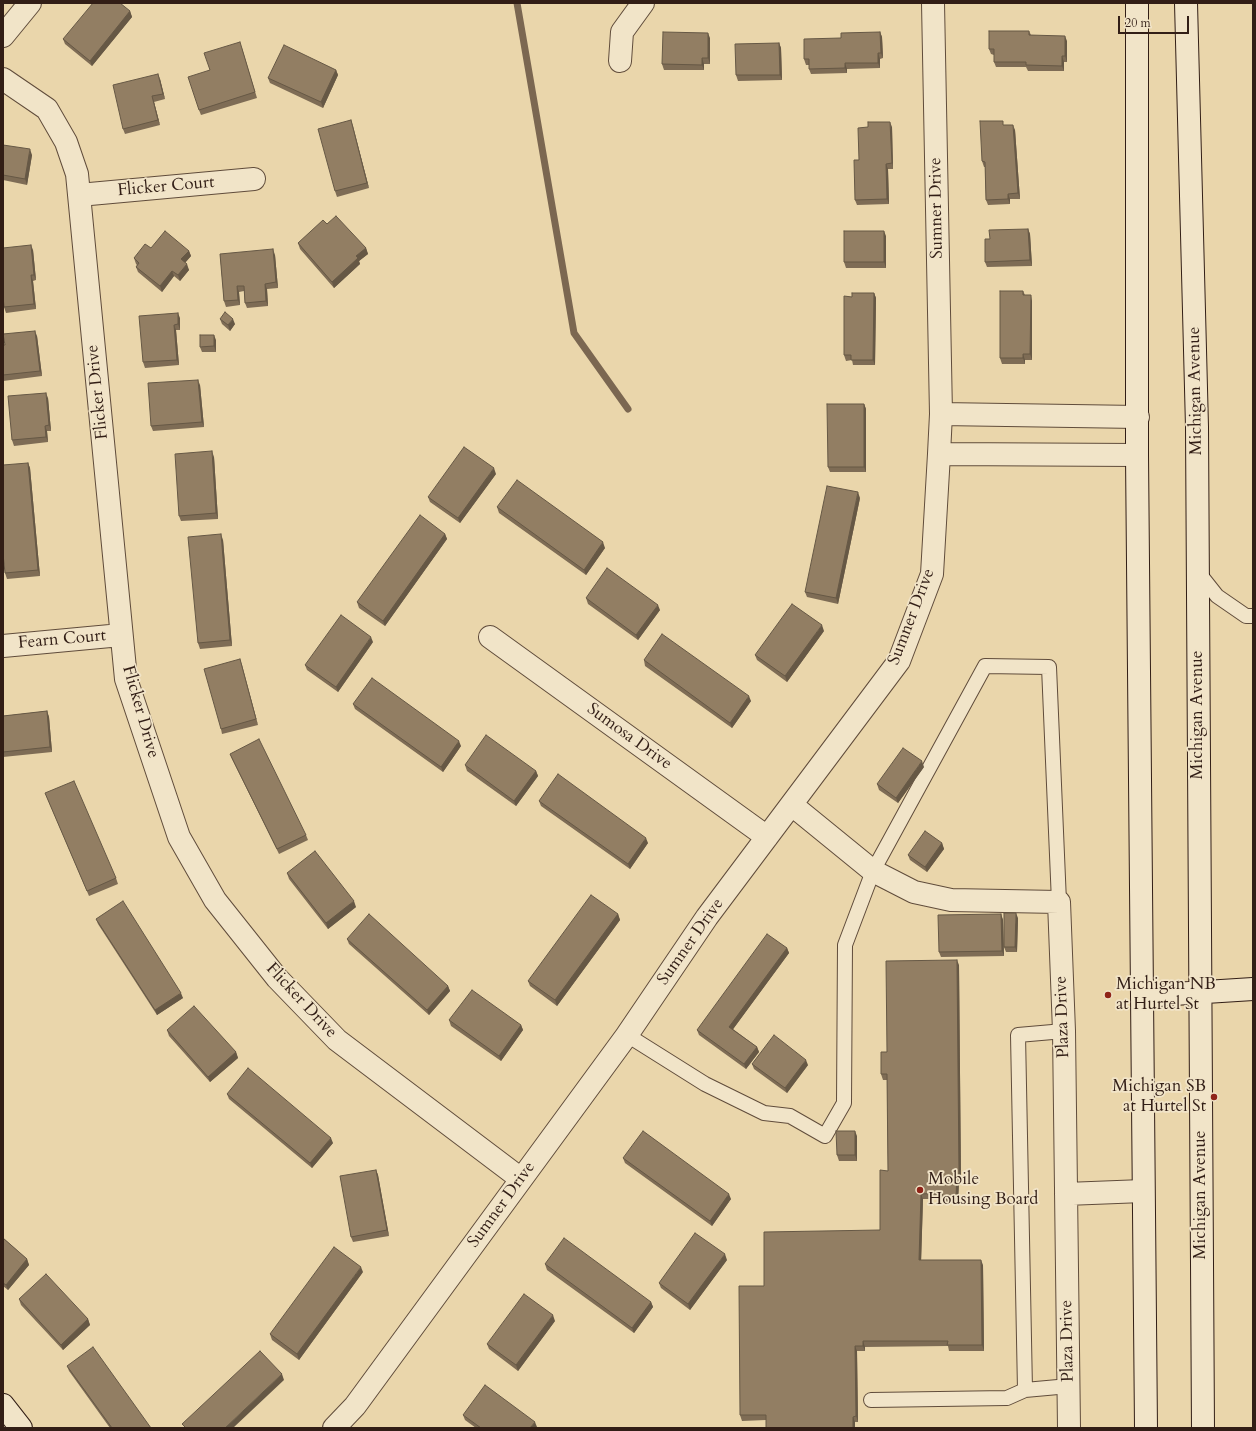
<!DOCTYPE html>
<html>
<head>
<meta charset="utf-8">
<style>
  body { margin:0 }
  #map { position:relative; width:1256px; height:1431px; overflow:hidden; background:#ead6ab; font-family:Cardo,serif }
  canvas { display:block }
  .frame { position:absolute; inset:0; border:4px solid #321e16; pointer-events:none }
  .scale { position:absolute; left:1118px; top:16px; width:71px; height:18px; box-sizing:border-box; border:2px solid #321e16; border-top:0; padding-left:5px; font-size:12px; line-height:14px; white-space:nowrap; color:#321e16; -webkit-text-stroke:3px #f1e4c8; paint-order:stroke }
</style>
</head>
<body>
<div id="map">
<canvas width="1256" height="1431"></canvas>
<div class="frame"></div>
<div class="scale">20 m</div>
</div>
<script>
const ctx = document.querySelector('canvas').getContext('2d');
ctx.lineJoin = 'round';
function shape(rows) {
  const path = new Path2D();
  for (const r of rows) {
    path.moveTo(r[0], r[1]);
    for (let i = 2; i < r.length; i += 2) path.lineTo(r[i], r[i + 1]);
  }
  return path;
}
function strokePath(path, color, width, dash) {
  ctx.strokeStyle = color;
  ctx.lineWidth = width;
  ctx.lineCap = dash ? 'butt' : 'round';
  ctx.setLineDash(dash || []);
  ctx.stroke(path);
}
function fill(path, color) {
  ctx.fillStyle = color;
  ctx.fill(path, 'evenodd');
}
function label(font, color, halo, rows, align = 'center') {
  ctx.font = font + ' Cardo,serif';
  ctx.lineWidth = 3.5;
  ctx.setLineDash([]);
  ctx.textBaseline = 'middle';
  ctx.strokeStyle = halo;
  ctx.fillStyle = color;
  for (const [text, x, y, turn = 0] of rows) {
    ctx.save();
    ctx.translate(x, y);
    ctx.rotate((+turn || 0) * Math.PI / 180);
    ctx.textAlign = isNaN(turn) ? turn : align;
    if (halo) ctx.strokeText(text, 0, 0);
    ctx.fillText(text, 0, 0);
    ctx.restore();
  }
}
strokePath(shape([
  [517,3,574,333,628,409]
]), '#7b6751', 7);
const lane = shape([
  [1198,572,1217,596,1246,616,1253,616],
  [627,1035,705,1084,764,1113,790,1116,825,1136,844,1103,845,945,873,871,985,666,1049,667,1059,902],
  [1025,1390,1018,1035,1064,1031],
  [871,1400,1007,1398,1025,1390,1069,1386]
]);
const street = shape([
  [3,36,30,3],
  [620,61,622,32,643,3],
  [3,79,47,109,66,142,77,174,126,679,179,837,215,900,277,978,337,1040,521,1179],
  [79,195,254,179],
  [941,414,1138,417],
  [939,454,1137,455],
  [490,637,767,837],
  [3,646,121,635],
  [792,805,873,871,914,892,951,900,1059,902,1064,1031,1069,1428],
  [1066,1194,1143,1191],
  [334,1428,355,1406,627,1035,707,917,899,661,932,574,939,454,941,414,933,3]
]);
const secondary = shape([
  [1137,3,1137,455,1146,1428],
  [1186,3,1197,427,1203,1428],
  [1142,996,1253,989],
  [3,1405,21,1428]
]);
strokePath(lane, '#604c3b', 16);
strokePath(street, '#604c3b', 24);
strokePath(secondary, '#321e16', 24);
strokePath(lane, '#f1e4c8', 14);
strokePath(street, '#f1e4c8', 22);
strokePath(secondary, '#f1e4c8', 22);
fill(shape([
  [130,11,132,17,92,66,65,44,63,39],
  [1029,31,1031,35,1067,41,1067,62,1064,62,1064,71,1028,71,1026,67,996,67,994,62,994,55,991,54,989,49],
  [880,32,882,37,883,58,880,59,880,68,847,69,847,73,811,74,809,69,809,65,806,65,804,59,841,38],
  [710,38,710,64,704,64,704,70,664,70,662,64],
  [779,43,781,48,782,80,738,81,736,75],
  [242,48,257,98,201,115,199,110,210,70],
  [336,70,338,75,323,108,270,83,268,78],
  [160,79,165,99,154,102,160,125,125,134,123,129],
  [351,120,369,188,337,197,335,191],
  [1005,125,1015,130,1020,199,1010,199,1010,204,988,205,986,200,985,167,984,167,982,161],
  [892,127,893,169,888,169,889,204,857,205,855,200,859,160],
  [3,145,32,155,27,185,3,180],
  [327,224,366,248,368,254,359,261,360,264,334,288,300,249,298,243],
  [1028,229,1030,234,1032,266,987,267,985,262,990,239],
  [886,236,886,268,846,268,844,262],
  [3,248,33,250,36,280,33,281,36,309,6,313,4,307,3,299],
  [151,248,189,251,191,256,185,263,189,270,180,281,174,276,162,292,138,272,136,267,137,265,136,264,134,258],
  [220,254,275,255,278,288,267,289,268,306,247,308,245,303,244,291,239,292,240,305,226,307,224,301],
  [1023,291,1025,295,1032,301,1032,360,1025,360,1025,364,1002,364,1000,358],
  [874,293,876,298,875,365,853,365,852,360,846,361,844,355,852,297],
  [180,318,180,330,176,330,179,365,145,368,143,362],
  [220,319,235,324,230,331,222,324],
  [37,336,42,376,3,381,3,345],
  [216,340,216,352,202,352,200,347],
  [200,385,204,427,153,431,151,426],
  [48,398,51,431,47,431,48,442,14,446,12,440],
  [864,404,866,409,866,472,830,472,828,467],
  [214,457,218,519,181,521,179,516],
  [28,463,30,468,40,576,7,579,5,573],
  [496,474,460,523,430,502,428,497],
  [860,498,838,604,807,597,805,592],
  [497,507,605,548,586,575,499,513],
  [445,534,447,539,385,626,359,608,357,602],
  [223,540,232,646,200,649,198,643],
  [586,598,660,610,638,640,588,604],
  [824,631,787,682,757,660,755,655],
  [373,642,338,692,307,670,305,665],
  [240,659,258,725,222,734,221,729],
  [644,660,751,701,732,728,645,666],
  [353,704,461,746,443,772,355,709],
  [47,711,49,717,52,752,3,757,3,716],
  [230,754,306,835,308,840,279,854,232,759],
  [465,765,536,771,538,776,516,806,467,771],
  [924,767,898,803,879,790,877,784],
  [45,793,116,878,118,884,89,896],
  [539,801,648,843,630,869,541,806],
  [942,843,944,849,927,872,910,860,908,855],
  [287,873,356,907,328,929,289,879],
  [618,914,620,920,557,1006,530,986,528,981],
  [1001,914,1003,920,1004,956,941,957,939,952],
  [1018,918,1017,952,1006,952,1004,947],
  [96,919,183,998,157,1015,98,924],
  [347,939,448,986,450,991,429,1015,349,944],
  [787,948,789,953,733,1029,757,1047,759,1052,746,1069,699,1035,697,1030],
  [959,965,961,1180,959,1181,958,1203,944,1203,943,1199,923,1199,921,1260,983,1265,984,1351,949,1351,948,1346,865,1347,865,1351,857,1351,858,1422,766,1420,742,1421,740,1415,764,1286,880,1230,888,1171,887,1080,883,1080,881,1074,887,1052],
  [449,1020,521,1025,523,1030,501,1061,451,1026],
  [167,1030,236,1052,238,1058,210,1082,169,1036],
  [752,1064,808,1065,787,1093,754,1069],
  [227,1094,333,1143,312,1168,229,1099],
  [857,1136,857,1161,839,1161,837,1155],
  [623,1158,731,1199,712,1226,625,1163],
  [376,1170,378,1175,389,1236,353,1242,351,1237],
  [3,1238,27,1259,29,1265,8,1290,3,1286],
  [727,1260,690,1310,661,1288,659,1283],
  [545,1264,651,1302,653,1307,634,1333,547,1270],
  [363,1272,299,1360,272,1340,270,1334],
  [19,1299,88,1319,90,1325,63,1350,21,1305],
  [555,1321,518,1371,489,1349,487,1344],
  [67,1366,151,1428,110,1428,69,1371],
  [463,1415,537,1427,536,1428,476,1428,465,1420]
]), '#7e6c55');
fill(shape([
  [130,11,132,17,92,66,90,61],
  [880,32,882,37,883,58,881,53],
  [708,33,710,38,710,64,708,58],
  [1065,36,1067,41,1067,62,1065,56],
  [779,43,781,48,782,80,780,75],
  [878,53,880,59,880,68,878,63],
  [1062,56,1064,62,1064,71,1062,66],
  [702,58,704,64,704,70,702,65],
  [845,63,847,69,847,73,845,68],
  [336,70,338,75,323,108,321,102],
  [158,74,160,79,165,99,163,94],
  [152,96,154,102,160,125,158,120],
  [351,120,353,126,369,188,367,183],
  [890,122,892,127,893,169,892,163],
  [1013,125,1015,130,1020,199,1018,193],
  [30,149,32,155,27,185,25,179],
  [886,164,888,169,889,204,887,199],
  [1008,194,1010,199,1010,204,1008,199],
  [1028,229,1030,234,1032,266,1030,260],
  [884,231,886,236,886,268,884,262],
  [31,245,33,250,36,280,34,275],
  [366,248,368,254,359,261,360,264,334,288,332,282,356,256],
  [273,249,275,255,278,288,276,282],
  [189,251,191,256,183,265,181,259],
  [187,264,189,270,180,281,178,275],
  [172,271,174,276,162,292,160,286],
  [31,275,33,281,36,309,34,304],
  [265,284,267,289,268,306,266,301],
  [237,286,239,292,240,305,238,300],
  [874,293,876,298,875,365,873,360],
  [1031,295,1032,301,1032,360,1030,354],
  [178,313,180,318,180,330,178,324],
  [233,319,235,324,230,331,228,325],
  [174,325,176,330,179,365,177,360],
  [35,331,37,336,42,376,40,371],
  [214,335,216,340,216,352,214,346],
  [1023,354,1025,360,1025,364,1023,358],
  [198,380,200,385,204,427,202,422],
  [46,393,48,398,51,431,49,425],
  [864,404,866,409,866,472,864,467],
  [45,426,47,431,48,442,46,437],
  [212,451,214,457,218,519,216,513],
  [28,463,30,468,40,576,38,570],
  [494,468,496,474,460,523,458,518],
  [858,492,860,498,838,604,836,598],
  [221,534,223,540,232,646,230,640],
  [445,534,447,539,385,626,383,621],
  [603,542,605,548,586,575,584,570],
  [658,605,660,610,638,640,636,635],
  [822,625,824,631,787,682,785,676],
  [371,637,373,642,338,692,336,687],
  [240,659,242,665,258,725,256,719],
  [749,696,751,701,732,728,730,723],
  [47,711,49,717,52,752,50,747],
  [459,741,461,746,443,772,441,767],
  [922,761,924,767,898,803,896,798],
  [536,771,538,776,516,806,514,801],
  [646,838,648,843,630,869,628,864],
  [942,843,944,849,927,872,925,867],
  [354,901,356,907,328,929,326,923],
  [1016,913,1018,918,1017,952,1015,947],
  [618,914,620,920,557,1006,555,1000],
  [1001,914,1003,920,1004,956,1002,951],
  [787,948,789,953,731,1032,729,1027],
  [957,960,959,965,961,1180,959,1174],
  [448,986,450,991,429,1015,427,1010],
  [181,993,183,998,157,1015,155,1010],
  [521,1025,523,1030,501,1061,499,1056],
  [757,1047,759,1052,746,1069,744,1064],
  [236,1052,238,1058,210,1082,208,1077],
  [806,1060,808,1065,787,1093,785,1088],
  [855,1131,857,1136,857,1161,855,1155],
  [331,1138,333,1143,312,1168,310,1163],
  [376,1170,378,1175,389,1236,387,1230],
  [957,1175,959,1181,958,1203,956,1197],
  [729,1194,731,1199,712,1226,710,1221],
  [921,1194,923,1199,921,1265,919,1260],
  [725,1254,727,1260,690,1310,688,1304],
  [27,1259,29,1265,8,1290,6,1285],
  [981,1260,983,1265,984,1351,982,1345],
  [361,1267,363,1272,299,1360,297,1354],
  [651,1302,653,1307,634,1333,632,1328],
  [553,1315,555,1321,518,1371,516,1365],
  [88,1319,90,1325,63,1350,61,1345],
  [863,1341,865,1347,865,1351,863,1346],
  [855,1346,857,1351,858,1422,856,1416],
  [282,1374,284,1380,233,1428,225,1428],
  [853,1417,855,1422,855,1428,853,1428],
  [535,1422,537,1427,536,1428,530,1428]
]), '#665845');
const building = shape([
  [93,3,120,3,130,11,90,61,63,39,93,3],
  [989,31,1029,31,1029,35,1065,36,1065,56,1062,56,1062,66,1026,65,1026,62,994,62,994,49,989,49,989,31],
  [663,32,708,33,708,58,702,58,702,65,662,64,663,32],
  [880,32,881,53,878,53,878,63,845,63,845,68,809,69,809,59,804,59,804,39,841,38,841,33,880,32],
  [240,42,255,92,199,110,188,77,210,70,204,53,240,42],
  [779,43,780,75,736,75,735,44,779,43],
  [284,45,336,70,321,102,268,78,284,45],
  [158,74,163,94,152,96,158,120,123,129,113,85,158,74],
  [351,120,367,183,335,191,318,129,351,120],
  [980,121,1003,121,1003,125,1013,125,1018,193,1008,194,1008,199,986,200,985,162,982,161,980,121],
  [868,122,890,122,892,163,886,164,887,199,855,200,854,160,859,160,858,128,868,127,868,122],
  [3,145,30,149,25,179,3,175,3,145],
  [336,216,366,248,356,256,358,258,332,282,298,243,323,220,327,224,336,216],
  [1028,229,1030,260,985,262,985,239,990,239,989,230,1028,229],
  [165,231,189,251,181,259,187,264,178,275,172,271,160,286,136,267,139,263,134,258,145,244,151,248,165,231],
  [844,231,884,231,884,262,844,262,844,231],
  [31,245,34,275,31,275,34,304,4,307,3,296,3,248,31,245],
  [273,249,276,282,265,284,266,301,245,303,244,286,237,286,238,300,224,301,220,254,273,249],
  [1000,291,1023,291,1023,295,1031,295,1030,354,1023,354,1023,358,1000,358,1000,291],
  [852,293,874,293,873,360,851,360,851,355,844,355,844,296,852,297,852,293],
  [225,312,233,319,228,325,220,319,225,312],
  [178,313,178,324,174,325,177,360,143,362,139,316,178,313],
  [35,331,40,371,3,375,3,345,5,345,3,334,35,331],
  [200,335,214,335,214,346,200,347,200,335],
  [198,380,202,422,151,426,148,383,198,380],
  [46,393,49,425,45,426,46,437,12,440,8,396,46,393],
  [827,404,864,404,864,467,828,467,827,404],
  [464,447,494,468,458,518,428,497,464,447],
  [212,451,216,513,179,516,175,454,212,451],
  [28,463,38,570,5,573,3,554,3,465,28,463],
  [517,480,603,542,584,570,497,507,517,480],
  [827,486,858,492,836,598,805,592,827,486],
  [420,515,445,534,383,621,357,602,420,515],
  [221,534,230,640,198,643,188,537,221,534],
  [607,568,658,605,636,635,586,598,607,568],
  [792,604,822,625,785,676,755,655,792,604],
  [341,615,371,637,336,687,305,665,341,615],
  [662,634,749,696,730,723,644,660,662,634],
  [240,659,256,719,221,729,204,669,240,659],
  [372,678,459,741,441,767,353,704,372,678],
  [47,711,50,747,3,752,3,716,47,711],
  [486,735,536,771,514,801,465,765,486,735],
  [259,739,306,835,277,849,230,754,259,739],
  [903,748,922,761,896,798,877,784,903,748],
  [558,774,646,838,628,864,539,801,558,774],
  [74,781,116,878,87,891,45,793,74,781],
  [925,831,942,843,925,867,908,855,925,831],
  [315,851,354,901,326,923,287,873,315,851],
  [591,895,618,914,555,1000,528,981,591,895],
  [123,901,181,993,155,1010,96,919,123,901],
  [1004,913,1016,913,1015,947,1004,947,1004,913],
  [369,914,448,986,427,1010,347,939,369,914],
  [1001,914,1002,951,939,952,938,915,1001,914],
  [767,934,787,948,729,1027,757,1047,744,1064,697,1030,767,934],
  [957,960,959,1174,957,1175,956,1197,942,1198,942,1193,921,1194,919,1260,981,1260,982,1345,947,1345,948,1341,863,1341,863,1346,855,1346,856,1416,853,1417,853,1428,766,1428,766,1415,740,1415,739,1286,764,1286,764,1232,880,1230,880,1170,888,1171,887,1074,881,1074,881,1052,887,1052,886,961,957,960],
  [472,990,521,1025,499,1056,449,1020,472,990],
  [194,1006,236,1052,208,1077,167,1030,194,1006],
  [774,1035,806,1060,785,1088,752,1064,774,1035],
  [248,1068,331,1138,310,1163,227,1094,248,1068],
  [643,1131,729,1194,710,1221,623,1158,643,1131],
  [836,1131,855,1131,855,1155,837,1155,836,1131],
  [376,1170,387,1230,351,1237,340,1176,376,1170],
  [695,1233,725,1254,688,1304,659,1283,695,1233],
  [3,1238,27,1259,6,1285,3,1283,3,1238],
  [564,1238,651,1302,632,1328,545,1264,564,1238],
  [334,1247,361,1267,297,1354,270,1334,334,1247],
  [46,1274,88,1319,61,1345,19,1299,46,1274],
  [524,1294,553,1315,516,1365,487,1344,524,1294],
  [93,1347,151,1428,112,1428,67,1366,93,1347],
  [260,1351,282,1374,225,1428,186,1428,182,1424,260,1351],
  [485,1385,535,1422,530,1428,481,1428,463,1415,485,1385]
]);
fill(building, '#927e63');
strokePath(building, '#665845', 1);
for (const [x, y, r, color] of [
  [1108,995,4,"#8f2418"],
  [1214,1097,4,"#8f2418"],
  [920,1190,4,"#8f2418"]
]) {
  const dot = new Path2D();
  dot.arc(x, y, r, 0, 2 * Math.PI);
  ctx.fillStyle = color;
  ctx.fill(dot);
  strokePath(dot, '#f1e4c8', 1.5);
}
label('17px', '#321e16', '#f1e4c8', [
  ["Flicker Court",166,187,-5],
  ["Sumner Drive",937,208,-91],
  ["Michigan Avenue",1196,391,-91],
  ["Flicker Drive",98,392,-96],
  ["Sumner Drive",912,617,-69],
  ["Fearn Court",62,640,-5],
  ["Flicker Drive",140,712,74],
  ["Michigan Avenue",1198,715,-90],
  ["Sumosa Drive",629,737,36],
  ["Sumner Drive",691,942,-55],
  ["Flicker Drive",301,1001,47],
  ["Plaza Drive",1063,1017,-92],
  ["Michigan Avenue",1201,1195,-90],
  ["Sumner Drive",502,1205,-54],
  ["Plaza Drive",1068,1341,-91]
]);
label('17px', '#321e16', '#f1e4c8', [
  ["Michigan NB",1116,985],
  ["at Hurtel St",1116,1005],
  ["Michigan SB",1206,1087,"right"],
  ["at Hurtel St",1206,1107,"right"],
  ["Mobile",928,1180],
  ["Housing Board",928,1200]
], 'left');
</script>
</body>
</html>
